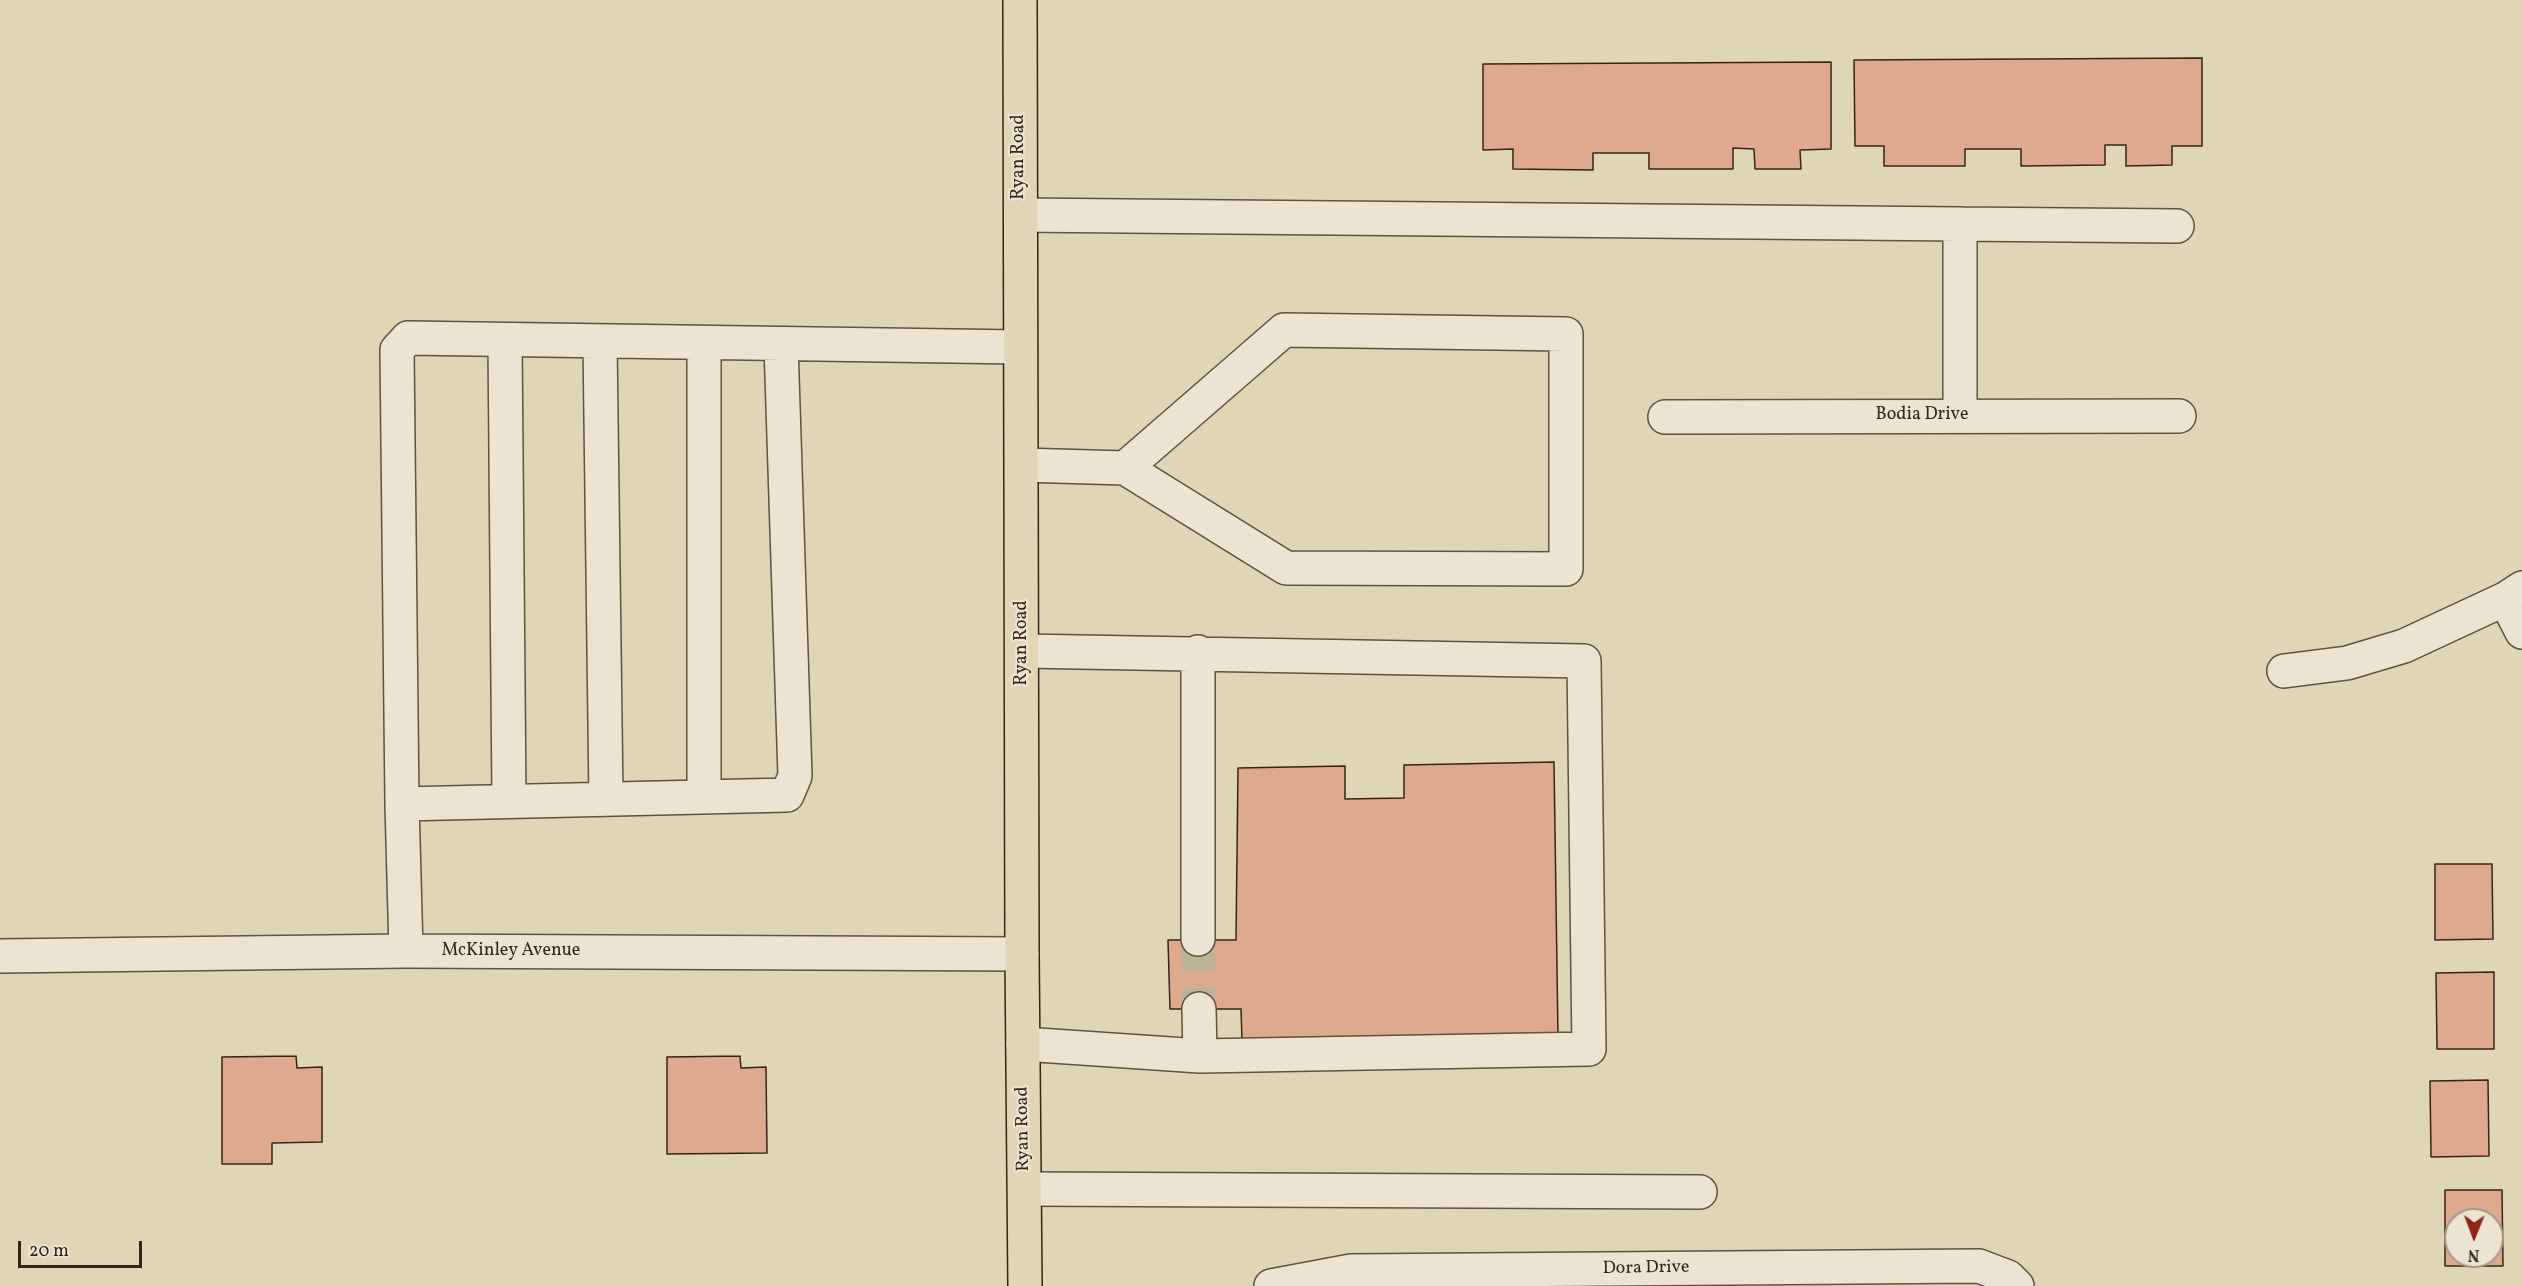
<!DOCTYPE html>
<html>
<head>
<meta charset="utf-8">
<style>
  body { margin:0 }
  #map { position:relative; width:2522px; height:1286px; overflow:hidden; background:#dfd6b8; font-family:Vollkorn,serif }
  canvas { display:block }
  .north { position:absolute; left:2444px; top:1208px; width:60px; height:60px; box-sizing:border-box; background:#eae4d1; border:2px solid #a29887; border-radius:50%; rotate:181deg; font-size:16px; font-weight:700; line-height:24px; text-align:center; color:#352518 }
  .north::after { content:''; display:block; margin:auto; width:21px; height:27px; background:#8f2418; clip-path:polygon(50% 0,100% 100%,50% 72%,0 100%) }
  .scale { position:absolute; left:18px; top:1241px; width:124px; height:27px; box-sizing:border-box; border:3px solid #352518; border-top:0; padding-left:8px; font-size:18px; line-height:21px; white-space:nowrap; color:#352518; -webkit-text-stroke:4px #eae4d1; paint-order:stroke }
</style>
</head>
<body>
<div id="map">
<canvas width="2522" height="1286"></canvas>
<div class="north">N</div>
<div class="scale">20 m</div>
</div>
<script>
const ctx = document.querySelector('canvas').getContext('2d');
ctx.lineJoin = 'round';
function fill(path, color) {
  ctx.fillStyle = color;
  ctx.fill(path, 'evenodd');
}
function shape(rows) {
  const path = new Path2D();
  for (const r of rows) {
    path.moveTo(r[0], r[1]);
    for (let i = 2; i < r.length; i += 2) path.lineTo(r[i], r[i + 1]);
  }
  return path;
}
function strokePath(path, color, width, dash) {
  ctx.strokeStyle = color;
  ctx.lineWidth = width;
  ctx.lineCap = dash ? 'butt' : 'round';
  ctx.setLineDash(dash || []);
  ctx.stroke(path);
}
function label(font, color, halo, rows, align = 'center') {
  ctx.font = font + ' Vollkorn,serif';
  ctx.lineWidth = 4.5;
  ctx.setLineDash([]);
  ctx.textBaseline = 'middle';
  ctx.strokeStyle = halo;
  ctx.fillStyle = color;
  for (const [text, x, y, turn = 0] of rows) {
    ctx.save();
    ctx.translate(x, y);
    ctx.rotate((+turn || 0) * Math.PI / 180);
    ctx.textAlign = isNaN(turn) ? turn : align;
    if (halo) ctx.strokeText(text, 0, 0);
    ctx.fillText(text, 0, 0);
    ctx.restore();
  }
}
const building = shape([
  [2202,58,2202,146,2172,146,2172,165,2126,166,2126,145,2105,145,2105,165,2021,166,2021,149,1965,149,1965,166,1884,166,1884,146,1855,146,1854,60,2202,58],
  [1831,62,1831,149,1800,150,1801,169,1755,169,1754,149,1733,148,1733,169,1649,169,1649,153,1593,153,1593,170,1513,169,1513,149,1483,150,1483,64,1831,62],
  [1554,762,1558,1037,1242,1041,1241,1009,1170,1009,1168,940,1236,940,1238,768,1345,766,1345,799,1404,798,1404,765,1554,762],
  [2435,864,2492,864,2493,939,2435,940,2435,864],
  [2494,972,2494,1049,2437,1049,2436,973,2494,972],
  [296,1056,297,1068,322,1067,322,1142,272,1143,272,1164,222,1164,222,1057,296,1056],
  [740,1056,741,1068,766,1067,767,1153,667,1154,667,1057,740,1056],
  [2488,1080,2489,1156,2431,1157,2430,1081,2488,1080],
  [2445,1190,2502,1190,2503,1266,2445,1266,2445,1190],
  [2456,1220,2492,1220,2492,1256,2456,1256,2456,1220]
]);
fill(building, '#dfa990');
strokePath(building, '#352518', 1.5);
strokePath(shape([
  [1198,939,1199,1009]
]), '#bdb398', 33, [33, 16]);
const minor = shape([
  [1021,215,1960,224,1960,416],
  [1960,224,2177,226],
  [505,340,509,801],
  [600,342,606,799],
  [704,344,704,797],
  [1665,417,2179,416],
  [1022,465,1125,468,1286,568,1566,569,1566,334,1284,330,1125,468],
  [2505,599,2522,632],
  [1023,651,1584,661,1589,1049,1200,1056,1023,1044],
  [1198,652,1198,939],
  [2284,671,2347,663,2404,646,2505,599,2522,588],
  [402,804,397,350,408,338,1020,347],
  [406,951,402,804,787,795,795,776,781,345],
  [0,956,406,951,1022,954],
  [1199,1009,1200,1056],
  [1025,1189,1700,1192],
  [1271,1286,1351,1271,1979,1266,2008,1277,2017,1286]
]);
const major = shape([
  [1020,0,1022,954,1025,1286]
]);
strokePath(minor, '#605140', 36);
strokePath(major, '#352518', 36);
strokePath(minor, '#eae4d1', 33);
strokePath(major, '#dfd6b8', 33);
label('18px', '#352518', '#eae4d1', [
  ["Ryan Road",1020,157,-90],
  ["Bodia Drive",1922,416],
  ["Ryan Road",1023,643,-90],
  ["McKinley Avenue",511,952],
  ["Ryan Road",1024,1129,-91],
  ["Dora Drive",1646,1269,-1]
]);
</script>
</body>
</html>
